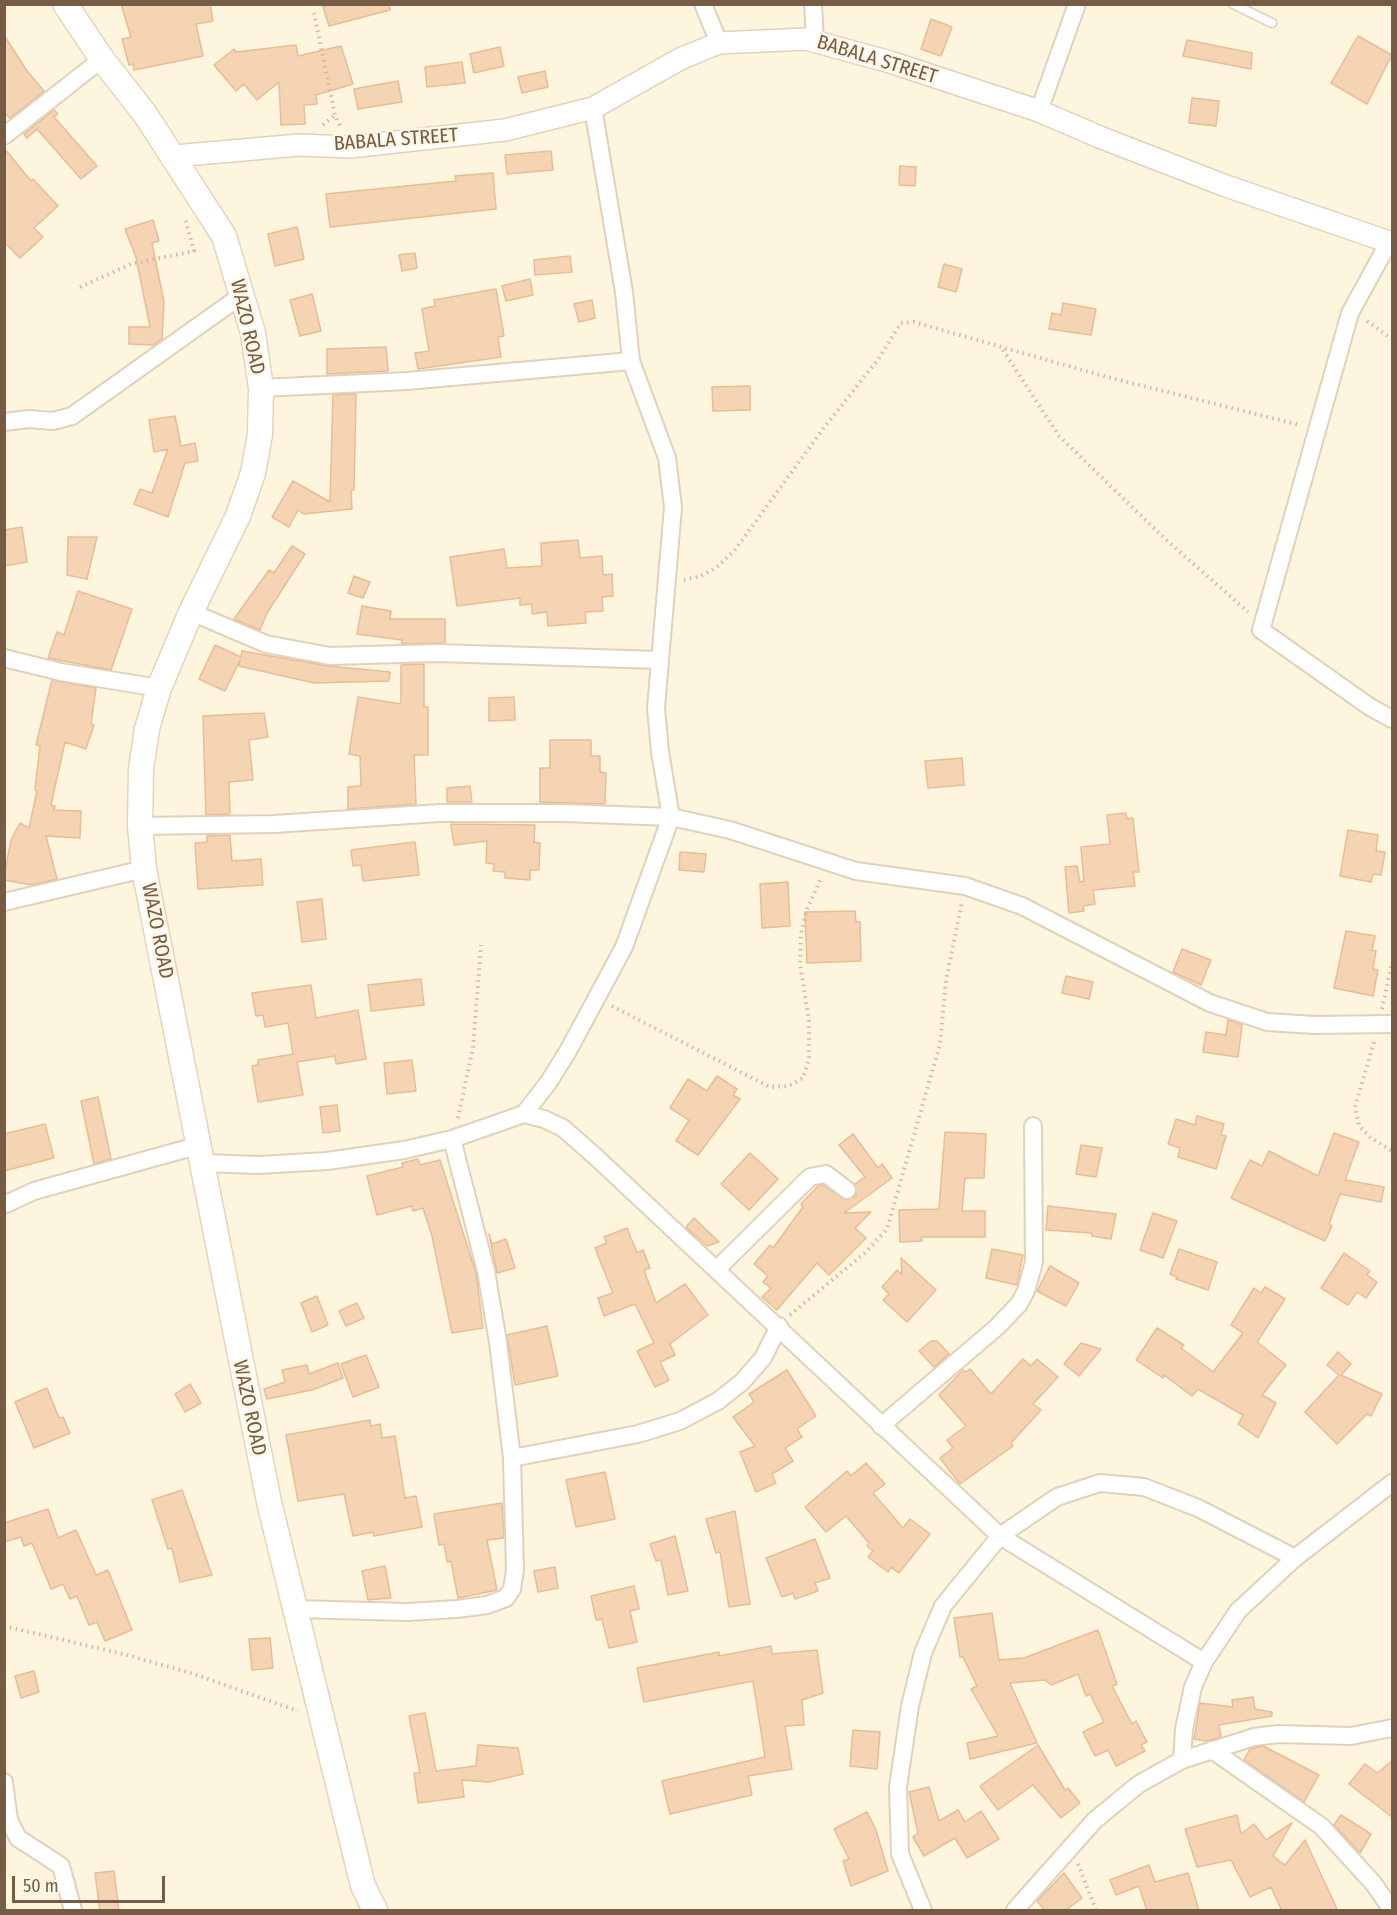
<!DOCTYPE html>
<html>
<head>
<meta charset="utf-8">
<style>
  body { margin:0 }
  #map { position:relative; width:1397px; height:1915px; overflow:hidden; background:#fef5df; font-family:"Fira Sans Condensed",sans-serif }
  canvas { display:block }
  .frame { position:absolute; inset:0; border:6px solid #765b45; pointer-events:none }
  .scale { position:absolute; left:12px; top:1876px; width:153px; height:27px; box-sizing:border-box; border:3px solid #765b45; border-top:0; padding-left:8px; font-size:18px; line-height:21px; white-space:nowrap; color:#765b45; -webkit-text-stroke:4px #fff8e7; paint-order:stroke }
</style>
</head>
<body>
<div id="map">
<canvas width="1397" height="1915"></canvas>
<div class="frame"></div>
<div class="scale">50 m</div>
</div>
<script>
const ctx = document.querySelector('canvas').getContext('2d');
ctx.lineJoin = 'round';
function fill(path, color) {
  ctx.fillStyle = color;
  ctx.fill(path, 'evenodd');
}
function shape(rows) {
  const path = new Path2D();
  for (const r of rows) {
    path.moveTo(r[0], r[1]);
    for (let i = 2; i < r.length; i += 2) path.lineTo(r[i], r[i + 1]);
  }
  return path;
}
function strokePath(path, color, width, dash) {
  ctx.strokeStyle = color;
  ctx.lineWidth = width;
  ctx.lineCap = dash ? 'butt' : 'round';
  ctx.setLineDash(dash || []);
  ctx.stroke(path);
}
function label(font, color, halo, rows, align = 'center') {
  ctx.font = font + ' "Fira Sans Condensed",sans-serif';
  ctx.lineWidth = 5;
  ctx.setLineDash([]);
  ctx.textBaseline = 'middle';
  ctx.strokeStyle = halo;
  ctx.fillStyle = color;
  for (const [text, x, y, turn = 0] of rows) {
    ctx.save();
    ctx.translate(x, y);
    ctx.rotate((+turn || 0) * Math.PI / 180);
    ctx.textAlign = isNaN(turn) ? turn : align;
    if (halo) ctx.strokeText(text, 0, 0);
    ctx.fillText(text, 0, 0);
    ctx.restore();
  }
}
const building = shape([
  [121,4,210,4,213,21,196,24,203,56,134,70,133,64,129,65,122,39,131,37,121,4],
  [331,4,389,4,390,10,329,26,323,7,331,4],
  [931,19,952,27,941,56,921,49,931,19],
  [4,35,27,71,44,91,10,118,4,113,4,35],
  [1358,36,1392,55,1367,104,1331,83,1358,36],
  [1187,40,1252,53,1251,69,1183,56,1187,40],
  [296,45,298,56,341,46,353,84,316,95,317,104,304,105,305,124,281,125,279,82,257,100,244,84,236,91,214,65,234,49,236,52,296,45],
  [500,47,504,66,474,73,470,54,500,47],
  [462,62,465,83,427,87,425,67,462,62],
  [545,71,548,87,522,93,518,77,545,71],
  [398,81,402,102,358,109,354,89,398,81],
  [1192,98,1219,101,1216,126,1189,123,1192,98],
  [54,110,58,114,54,117,97,166,81,179,37,129,27,138,24,134,54,110],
  [4,148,31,181,33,179,58,206,34,228,43,237,20,258,4,242,4,148],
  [551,151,553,170,507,174,505,155,551,151],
  [900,166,916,167,915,186,899,185,900,166],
  [493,173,496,209,330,227,326,194,456,181,455,176,493,173],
  [153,220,159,241,152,243,164,302,162,339,153,345,129,344,129,327,150,327,136,257,125,229,153,220],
  [297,227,304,259,275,266,268,234,297,227],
  [415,253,417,268,402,271,399,255,415,253],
  [570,256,572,272,535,275,534,260,570,256],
  [944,264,962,269,956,292,938,287,944,264],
  [530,279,533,295,506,301,502,286,530,279],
  [496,289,504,336,498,337,501,357,418,369,415,353,429,351,422,309,435,306,434,300,496,289],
  [312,294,321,331,300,336,290,300,312,294],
  [592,300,595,318,579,322,574,304,592,300],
  [1063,303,1096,309,1091,335,1049,329,1052,313,1061,315,1063,303],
  [386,347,388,371,327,374,327,349,386,347],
  [750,386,750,410,713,411,712,387,750,386],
  [356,394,354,490,351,490,352,509,304,514,298,510,289,527,272,517,293,481,330,502,333,395,356,394],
  [175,416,181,446,195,443,198,461,185,463,168,517,134,504,140,489,152,493,168,449,154,452,149,420,175,416],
  [22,527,27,562,4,566,4,530,22,527],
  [68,537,97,537,87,579,67,575,68,537],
  [578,540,580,558,602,556,603,575,612,574,613,596,602,597,603,611,585,612,586,623,548,626,547,612,532,614,532,604,520,605,520,598,457,606,450,557,504,549,507,568,542,566,541,543,578,540],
  [292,546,305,554,267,613,260,630,234,619,269,570,274,573,292,546],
  [354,576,370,582,363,598,348,593,354,576],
  [78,591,132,609,111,670,48,658,57,632,64,635,78,591],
  [362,606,391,611,390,619,445,619,445,643,402,644,402,640,357,634,362,606],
  [215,645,241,657,242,651,328,666,390,672,389,681,314,683,239,666,240,660,225,691,199,679,215,645],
  [424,664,424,707,428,707,428,755,414,755,416,804,348,809,348,787,361,786,360,756,349,754,358,697,401,704,401,665,424,664],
  [52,680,96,688,91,724,94,725,86,749,65,742,51,805,55,806,54,810,81,811,80,838,46,836,57,879,32,885,4,880,4,876,11,840,20,823,29,828,37,791,35,790,40,746,36,745,52,680],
  [514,697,515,720,489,721,489,698,514,697],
  [264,713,268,737,249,740,253,780,229,782,230,814,206,815,203,716,264,713],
  [550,740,591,740,591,756,600,756,600,772,606,773,605,804,540,802,540,768,550,768,550,740],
  [962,758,964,785,928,788,925,761,962,758],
  [470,786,472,802,447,802,447,788,470,786],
  [1126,813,1127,819,1133,818,1139,872,1133,872,1135,886,1093,890,1095,904,1083,906,1084,911,1069,913,1065,867,1077,866,1080,882,1084,881,1081,847,1110,844,1107,815,1126,813],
  [451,824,535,825,534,842,540,843,539,870,530,870,530,880,505,878,505,872,493,871,494,864,486,863,487,841,454,845,451,824],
  [1348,830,1378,835,1376,851,1385,852,1381,875,1373,874,1371,882,1340,876,1348,830],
  [230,835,232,861,261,859,263,885,198,889,195,843,207,842,207,836,230,835],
  [415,842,419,875,363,881,361,865,353,866,351,850,415,842],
  [680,852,706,854,704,872,679,870,680,852],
  [788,882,790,926,762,928,760,884,788,882],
  [322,899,326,939,302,942,297,902,322,899],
  [855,911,856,922,860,922,861,961,807,963,805,912,855,911],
  [1346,931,1375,936,1372,950,1376,951,1373,969,1378,970,1373,996,1334,988,1346,931],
  [1182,949,1211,960,1201,985,1173,972,1182,949],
  [1066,976,1093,982,1089,999,1062,993,1066,976],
  [421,979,424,1005,371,1011,368,985,421,979],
  [311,985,316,1018,358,1010,366,1059,336,1064,335,1056,297,1062,303,1095,258,1102,252,1066,258,1065,258,1060,293,1054,288,1023,265,1027,263,1015,256,1016,252,993,311,985],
  [1228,1020,1242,1025,1238,1057,1203,1052,1206,1032,1226,1035,1228,1020],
  [412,1060,416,1091,387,1094,384,1063,412,1060],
  [717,1076,737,1089,733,1095,740,1099,698,1155,676,1141,689,1120,670,1108,688,1079,707,1091,717,1076],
  [98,1097,111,1159,94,1164,81,1101,98,1097],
  [337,1105,340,1131,323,1133,320,1107,337,1105],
  [1197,1116,1224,1124,1221,1135,1226,1136,1216,1169,1178,1157,1180,1148,1168,1144,1176,1119,1195,1125,1197,1116],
  [45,1124,54,1158,4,1171,4,1134,45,1124],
  [945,1132,986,1134,984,1178,965,1178,962,1211,985,1211,985,1237,921,1237,922,1241,900,1242,899,1210,939,1209,945,1132],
  [1334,1133,1359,1142,1345,1180,1384,1187,1381,1202,1340,1194,1329,1224,1332,1226,1325,1241,1231,1198,1250,1160,1262,1166,1269,1151,1318,1176,1334,1133],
  [853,1134,878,1168,882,1164,892,1178,844,1213,871,1212,855,1228,866,1238,829,1275,817,1263,777,1310,762,1297,771,1288,763,1282,768,1276,754,1264,770,1245,773,1248,803,1207,801,1204,818,1186,823,1185,845,1200,856,1196,855,1184,865,1177,839,1145,853,1134],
  [1081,1145,1102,1148,1096,1177,1076,1174,1081,1145],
  [750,1153,778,1179,749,1210,721,1184,750,1153],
  [418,1159,420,1165,440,1160,476,1273,483,1328,452,1333,432,1236,423,1208,413,1211,412,1206,377,1215,367,1176,403,1167,402,1163,418,1159],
  [1048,1206,1116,1214,1111,1239,1092,1236,1092,1233,1046,1230,1048,1206],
  [1153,1213,1177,1221,1163,1258,1140,1250,1153,1213],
  [694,1218,719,1242,707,1246,686,1227,694,1218],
  [627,1228,637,1253,643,1250,650,1268,644,1270,656,1303,685,1284,708,1315,670,1344,675,1355,660,1362,669,1380,655,1387,637,1351,654,1343,635,1304,604,1316,598,1298,613,1293,595,1248,607,1243,604,1237,627,1228],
  [489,1234,492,1244,506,1239,515,1268,497,1273,489,1234],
  [992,1249,1023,1255,1017,1285,986,1278,992,1249],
  [1179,1249,1217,1262,1208,1290,1176,1279,1177,1277,1170,1274,1179,1249],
  [1344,1253,1370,1271,1367,1275,1377,1282,1366,1298,1357,1292,1348,1305,1321,1288,1344,1253],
  [901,1258,936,1290,907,1322,883,1300,889,1294,882,1287,897,1270,902,1275,901,1258],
  [1050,1266,1079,1283,1066,1306,1037,1291,1050,1266],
  [1265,1287,1285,1299,1257,1342,1286,1365,1262,1395,1276,1403,1258,1438,1238,1424,1243,1415,1198,1389,1192,1396,1164,1375,1163,1378,1136,1360,1157,1328,1184,1345,1181,1348,1213,1372,1243,1333,1231,1325,1254,1288,1261,1293,1265,1287],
  [317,1296,328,1325,312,1332,301,1303,317,1296],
  [357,1303,364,1318,346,1326,339,1311,357,1303],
  [547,1326,558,1376,515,1385,507,1335,547,1326],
  [931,1341,937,1341,949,1354,934,1367,919,1351,931,1341],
  [1081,1343,1101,1349,1079,1376,1064,1364,1081,1343],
  [1338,1352,1351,1364,1341,1375,1382,1394,1371,1416,1367,1414,1337,1444,1305,1412,1339,1375,1327,1365,1338,1352],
  [366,1355,379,1387,353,1397,341,1364,366,1355],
  [1023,1359,1031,1366,1037,1359,1058,1377,1033,1404,1041,1410,1011,1443,1013,1446,960,1484,940,1458,953,1448,947,1440,966,1426,939,1395,963,1370,966,1372,970,1369,991,1394,1023,1359],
  [338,1363,343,1378,312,1390,267,1399,264,1389,285,1382,282,1370,307,1365,309,1374,338,1363],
  [787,1370,816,1416,797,1429,802,1437,785,1448,793,1461,772,1474,776,1483,756,1492,740,1452,755,1446,733,1417,754,1402,749,1394,787,1370],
  [190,1384,201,1403,185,1412,175,1394,190,1384],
  [47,1388,59,1418,63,1417,70,1433,34,1448,15,1402,47,1388],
  [370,1420,371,1426,380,1424,382,1438,395,1436,405,1498,416,1496,422,1527,374,1536,373,1532,353,1536,344,1494,298,1501,286,1435,370,1420],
  [866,1463,885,1484,873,1493,903,1528,910,1519,930,1534,899,1573,891,1567,888,1572,868,1557,873,1551,867,1546,869,1543,846,1516,826,1532,805,1507,847,1471,851,1476,866,1463],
  [605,1472,615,1519,576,1527,566,1480,605,1472],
  [182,1490,212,1575,180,1582,172,1548,168,1549,152,1500,182,1490],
  [502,1503,504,1538,487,1540,497,1590,458,1598,451,1561,447,1562,444,1544,439,1545,434,1514,502,1503],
  [48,1509,58,1538,76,1530,96,1575,108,1570,132,1630,105,1641,97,1622,89,1625,77,1596,70,1599,63,1584,51,1589,32,1543,24,1546,21,1537,4,1542,4,1523,48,1509],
  [735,1511,750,1604,729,1607,720,1552,716,1553,706,1519,735,1511],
  [675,1536,688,1591,668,1595,661,1560,656,1561,650,1544,675,1536],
  [815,1539,830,1578,815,1583,818,1591,795,1599,793,1593,782,1597,766,1558,815,1539],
  [385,1566,391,1598,368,1600,362,1571,385,1566],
  [555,1567,558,1588,538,1592,534,1571,555,1567],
  [634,1586,639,1609,630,1611,637,1642,609,1648,602,1619,596,1620,591,1596,634,1586],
  [992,1613,999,1660,1024,1658,1098,1630,1117,1684,1112,1686,1132,1724,1136,1721,1147,1742,1141,1745,1145,1751,1116,1766,1108,1750,1095,1756,1083,1732,1104,1722,1090,1694,1086,1696,1078,1674,1051,1685,1045,1680,1010,1683,1037,1743,970,1759,967,1743,998,1736,971,1689,977,1686,963,1657,960,1657,954,1618,992,1613],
  [270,1638,273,1668,252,1670,249,1639,270,1638],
  [771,1646,772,1654,817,1650,823,1693,802,1700,804,1725,785,1726,792,1769,748,1776,752,1795,670,1814,662,1781,765,1757,753,1681,644,1702,637,1668,719,1652,719,1656,771,1646],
  [34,1671,39,1692,21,1698,15,1676,34,1671],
  [1253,1697,1255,1709,1272,1712,1272,1716,1219,1725,1221,1737,1207,1741,1194,1739,1200,1703,1233,1707,1232,1700,1253,1697],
  [425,1713,436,1771,476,1766,478,1745,518,1748,523,1774,489,1782,462,1780,464,1797,418,1803,414,1773,420,1773,409,1716,425,1713],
  [853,1730,880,1732,877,1769,850,1766,853,1730],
  [1038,1745,1065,1790,1068,1788,1080,1803,1061,1818,1033,1785,998,1810,980,1786,1038,1745],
  [1263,1746,1319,1775,1304,1802,1244,1760,1250,1749,1263,1746],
  [1392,1761,1392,1817,1349,1784,1365,1764,1377,1773,1392,1761],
  [929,1787,939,1821,958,1810,965,1822,981,1811,999,1839,967,1858,955,1838,924,1856,913,1837,918,1833,909,1792,929,1787],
  [867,1812,876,1830,888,1871,851,1886,843,1861,849,1859,834,1829,867,1812],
  [1237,1815,1241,1834,1254,1824,1266,1840,1292,1823,1273,1856,1285,1865,1305,1840,1338,1911,1282,1911,1271,1887,1250,1897,1231,1860,1197,1867,1185,1829,1237,1815],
  [1341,1815,1371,1834,1360,1853,1334,1825,1341,1815],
  [1149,1865,1155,1882,1188,1873,1199,1911,1147,1911,1139,1886,1116,1895,1110,1880,1149,1865],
  [114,1871,119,1911,100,1911,95,1873,114,1871],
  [1064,1873,1082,1898,1065,1911,1045,1911,1037,1901,1064,1873]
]);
fill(building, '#f5d4b4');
strokePath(building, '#e9bc94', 1.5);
const service = shape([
  [1233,4,1272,23]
]);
const minor = shape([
  [703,4,719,43],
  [813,4,815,41],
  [1039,111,1077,4],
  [4,136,102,59],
  [1389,242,1350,313,1261,630,1370,707,1392,719],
  [261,388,407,381,631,361],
  [4,422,29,419,53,421,72,416,242,295],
  [191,612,266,644,330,656,438,653,658,660],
  [4,658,61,672,159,688],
  [140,826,274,824,440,813,563,813,671,817,730,830,856,871,965,886,1022,906,1210,1003,1267,1022,1314,1025,1392,1024],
  [4,902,144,869],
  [524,1114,548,1083,568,1051,624,947,671,817,660,752,656,708,673,507,667,458,631,361,624,292,593,108],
  [204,1163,259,1165,327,1161,404,1150,452,1139,524,1114,544,1119,563,1128,597,1158,1000,1536,1204,1662],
  [4,1205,34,1191,200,1145],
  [717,1269,810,1177,826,1174,847,1190],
  [881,1426,997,1327,1019,1304,1026,1291,1034,1262,1033,1126],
  [512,1458,638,1434,680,1421,718,1401,742,1382,763,1358,779,1326],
  [295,1609,408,1612,457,1609,487,1605,506,1598,512,1589,515,1570,512,1458,498,1342,486,1271,452,1139],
  [1212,1750,1321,1826,1373,1883,1392,1910],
  [1182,1760,1184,1729,1193,1687,1204,1662,1238,1611,1295,1558,1392,1483],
  [4,1782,9,1820,18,1838,61,1866,73,1910],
  [923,1910,900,1854,898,1787,910,1706,923,1653,943,1606,1000,1536,1057,1497,1100,1483,1144,1487,1198,1508,1295,1558],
  [1015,1910,1095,1820,1139,1784,1182,1760,1254,1737,1278,1734,1351,1736,1392,1728]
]);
const tertiary = shape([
  [174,156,299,145,350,147,505,130,593,108,682,58,719,43,806,39,890,62,1039,111,1102,138,1226,186,1392,243]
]);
const secondary = shape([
  [65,4,102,59,145,114,224,236,253,333,261,388,260,434,253,473,238,516,191,612,159,688,147,729,141,769,140,826,144,869,269,1502,363,1886,375,1910]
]);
strokePath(service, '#e2d1ba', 11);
strokePath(minor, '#e2d1ba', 20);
strokePath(tertiary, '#e2d1ba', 24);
strokePath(secondary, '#e8d3b8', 27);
strokePath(shape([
  [314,13,335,115,341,128],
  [323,125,335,115],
  [80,287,131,264,194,251,185,218],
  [1367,321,1392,339],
  [1003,350,1059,436,1163,537,1248,612],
  [684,580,701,576,717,567,735,550,823,429,879,358,901,323,914,322,1107,377,1300,425],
  [612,1006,770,1087,789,1086,803,1078,809,1059,809,1021,800,964,801,934,807,909,821,878],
  [1382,1009,1392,962],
  [1374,1042,1355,1107,1359,1126,1370,1137,1392,1151],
  [458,1118,473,1048,481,945],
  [790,1315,866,1252,887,1229,940,1044,946,980,962,902],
  [4,1626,127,1655,194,1674,298,1711],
  [1078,1864,1096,1910]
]), '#dab798', 4, [1.5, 4.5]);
strokePath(service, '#fff', 8);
strokePath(minor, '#fff', 16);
strokePath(tertiary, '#fff', 21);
strokePath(secondary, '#fff', 24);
label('20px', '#765b45', '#fff8e7', [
  ["BABALA STREET",877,60,17],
  ["BABALA STREET",396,140,-4],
  ["WAZO ROAD",247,327,77],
  ["WAZO ROAD",157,931,79],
  ["WAZO ROAD",249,1408,78]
]);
</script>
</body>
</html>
